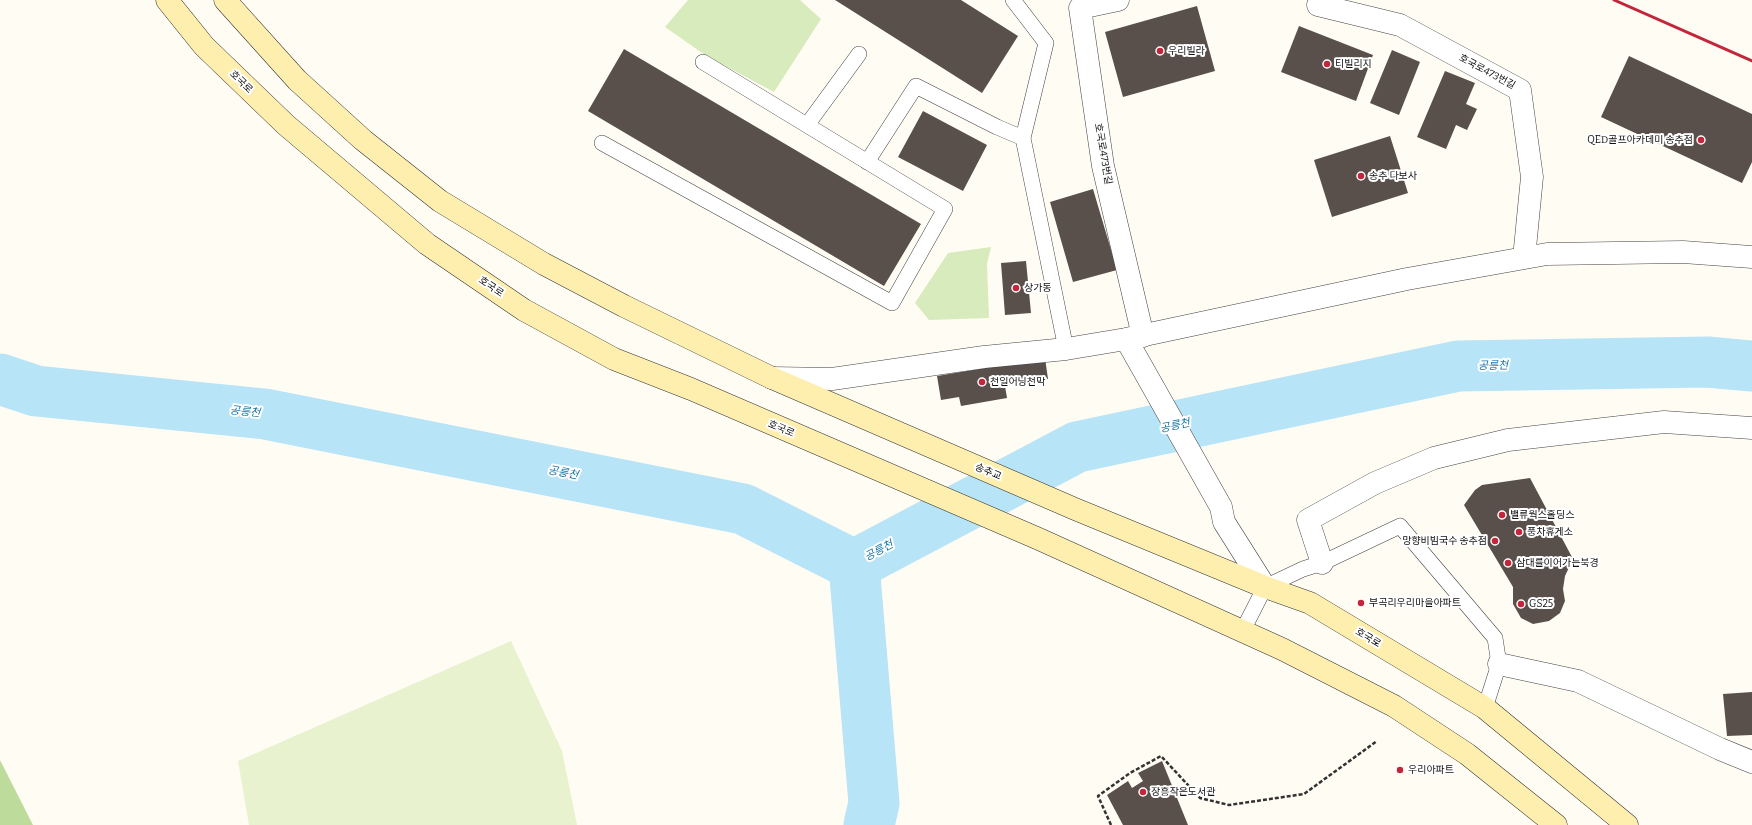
<!DOCTYPE html>
<html>
<head>
<meta charset="utf-8">
<style>
  body { margin:0 }
  canvas { display:block; background:#fffcf4 }
</style>
</head>
<body>
<canvas width="1752" height="825"></canvas>
<script>
const ctx = document.querySelector('canvas').getContext('2d');
ctx.lineJoin = 'round';
function fill(path, color) {
  ctx.fillStyle = color;
  ctx.fill(path, 'evenodd');
}
function shape(rows) {
  const path = new Path2D();
  for (const r of rows) {
    path.moveTo(r[0], r[1]);
    for (let i = 2; i < r.length; i += 2) path.lineTo(r[i], r[i + 1]);
  }
  return path;
}
function strokePath(path, color, width, dash) {
  ctx.strokeStyle = color;
  ctx.lineWidth = width;
  ctx.lineCap = dash ? 'butt' : 'round';
  ctx.setLineDash(dash || []);
  ctx.stroke(path);
}
function label(font, color, halo, rows, align = 'center') {
  ctx.font = font + ' Bitter,"Noto Sans KR",serif';
  ctx.lineWidth = 4;
  ctx.setLineDash([]);
  ctx.textBaseline = 'middle';
  ctx.strokeStyle = halo;
  ctx.fillStyle = color;
  for (const [text, x, y, turn = 0] of rows) {
    ctx.save();
    ctx.translate(x, y);
    ctx.rotate((+turn || 0) * Math.PI / 180);
    ctx.textAlign = isNaN(turn) ? turn : align;
    if (halo) ctx.strokeText(text, 0, 0);
    ctx.fillText(text, 0, 0);
    ctx.restore();
  }
}
fill(shape([
  [688,0,800,0,821,19,774,92,705,55,665,27],
  [991,247,987,264,989,318,929,320,915,303,948,253]
]), '#d8ebbc');
fill(shape([
  [0,760,33,825,0,825]
]), '#bddc9b');
fill(shape([
  [511,641,562,751,577,825,249,825,238,761]
]), '#e8f2ce');
strokePath(shape([
  [0,379,36,391,265,414,743,509,854,565,1077,447,1458,366,1707,362,1752,366],
  [854,565,874,803,869,825]
]), '#b8e4f7', 51);
fill(shape([
  [835,0,961,0,1018,36,982,93],
  [1197,6,1215,71,1123,97,1105,32],
  [1299,26,1373,55,1356,101,1281,72],
  [624,49,921,224,884,286,588,111],
  [1392,50,1420,62,1399,115,1370,103],
  [1629,56,1752,114,1752,162,1742,183,1601,117],
  [1445,71,1475,83,1466,104,1477,109,1467,130,1456,125,1446,149,1417,137],
  [923,111,987,145,963,191,898,157],
  [1390,136,1408,193,1332,217,1314,160],
  [1093,189,1117,270,1073,282,1050,202],
  [1026,261,1031,313,1005,315,1001,263],
  [1045,358,1048,379,1005,386,1007,398,961,406,959,397,941,400,937,376],
  [1530,478,1573,559,1565,576,1563,589,1565,601,1560,613,1549,621,1533,624,1521,618,1513,604,1513,587,1464,505,1475,490,1482,485],
  [1752,692,1752,735,1727,736,1723,694],
  [1162,761,1188,825,1123,825,1107,795,1128,781,1132,788,1143,781,1138,773]
]), '#59504c');
const lane = shape([
  [1013,0,1046,43,1023,138],
  [807,125,859,54],
  [602,143,892,303,945,209,703,62],
  [867,162,916,86,997,127,1023,138,1066,349],
  [1243,630,1265,587,1303,569,1322,563,1400,526,1495,638,1499,664,1485,708]
]);
const street = shape([
  [1118,0,1080,8,1103,166,1143,336],
  [1318,5,1400,25,1520,90,1532,177,1524,258],
  [1126,339,1221,507,1224,522,1265,587],
  [772,378,832,379,984,357,1066,349,1126,339,1407,279,1547,254,1683,252,1752,257],
  [1322,563,1308,520,1375,483,1434,458,1508,440,1664,422,1752,428],
  [1499,664,1578,681,1720,749,1752,762]
]);
const secondary = shape([
  [167,0,204,46,286,125,427,244,524,310,614,359,691,389,1039,539,1282,649,1394,706,1467,754,1556,825],
  [225,0,297,80,363,140,440,201,544,264,624,306,772,378,1075,509,1265,587,1310,603,1485,708,1627,825]
]);
strokePath(lane, '#434343', 16);
strokePath(street, '#434343', 23);
strokePath(secondary, '#323232', 23);
strokePath(shape([
  [1111,825,1098,796,1130,773,1161,756,1200,798,1229,805,1304,794,1377,741]
]), '#323232', 2.5, [4, 2]);
strokePath(lane, '#fff', 15);
strokePath(street, '#fff', 22);
strokePath(secondary, '#ffefaf', 22);
strokePath(shape([
  [1614,0,1752,61]
]), '#c3263b', 3);
for (const [x, y, r, color] of [
  [1160,51,4,"#c3263b"],
  [1327,64,4,"#c3263b"],
  [1701,140,4,"#c3263b"],
  [1361,176,4,"#c3263b"],
  [1016,288,4,"#c3263b"],
  [982,382,4,"#c3263b"],
  [1502,515,4,"#c3263b"],
  [1519,532,4,"#c3263b"],
  [1495,541,4,"#c3263b"],
  [1508,563,4,"#c3263b"],
  [1361,603,4,"#c3263b"],
  [1521,604,4,"#c3263b"],
  [1400,770,4,"#c3263b"],
  [1143,792,4,"#c3263b"]
]) {
  const dot = new Path2D();
  dot.arc(x, y, r, 0, 2 * Math.PI);
  ctx.fillStyle = color;
  ctx.fill(dot);
  strokePath(dot, '#fff', 1.5);
}
label('10px', '#101010', '#fff', [
  ["우리빌라",1168,51],
  ["티빌리지",1335,64],
  ["QED골프아카데미 송추점",1693,140,"right"],
  ["송추 다보사",1369,176],
  ["상가동",1024,288],
  ["천일어닝천막",990,382],
  ["밸류웍스홀딩스",1510,515],
  ["풍차휴게소",1527,532],
  ["망향비빔국수 송추점",1487,541,"right"],
  ["삼대를이어가는북경",1516,563],
  ["부곡리우리마을아파트",1369,603],
  ["GS25",1529,604],
  ["우리아파트",1408,770],
  ["장흥작은도서관",1151,792]
], 'left');
label('10px', '#101010', '#fff', [
  ["호국로473번길",1487,72,28],
  ["호국로",241,82,44],
  ["호국로473번길",1103,154,80],
  ["호국로",491,287,34],
  ["호국로",781,429,23],
  ["송추교",988,472,23],
  ["호국로",1368,638,31]
]);
label('italic 11px', '#1773a5', '#fff', [
  ["공릉천",1493,366,-1],
  ["공릉천",245,412,6],
  ["공릉천",1175,426,-12],
  ["공릉천",563,473,11],
  ["공릉천",879,551,-28]
]);
</script>
</body>
</html>
